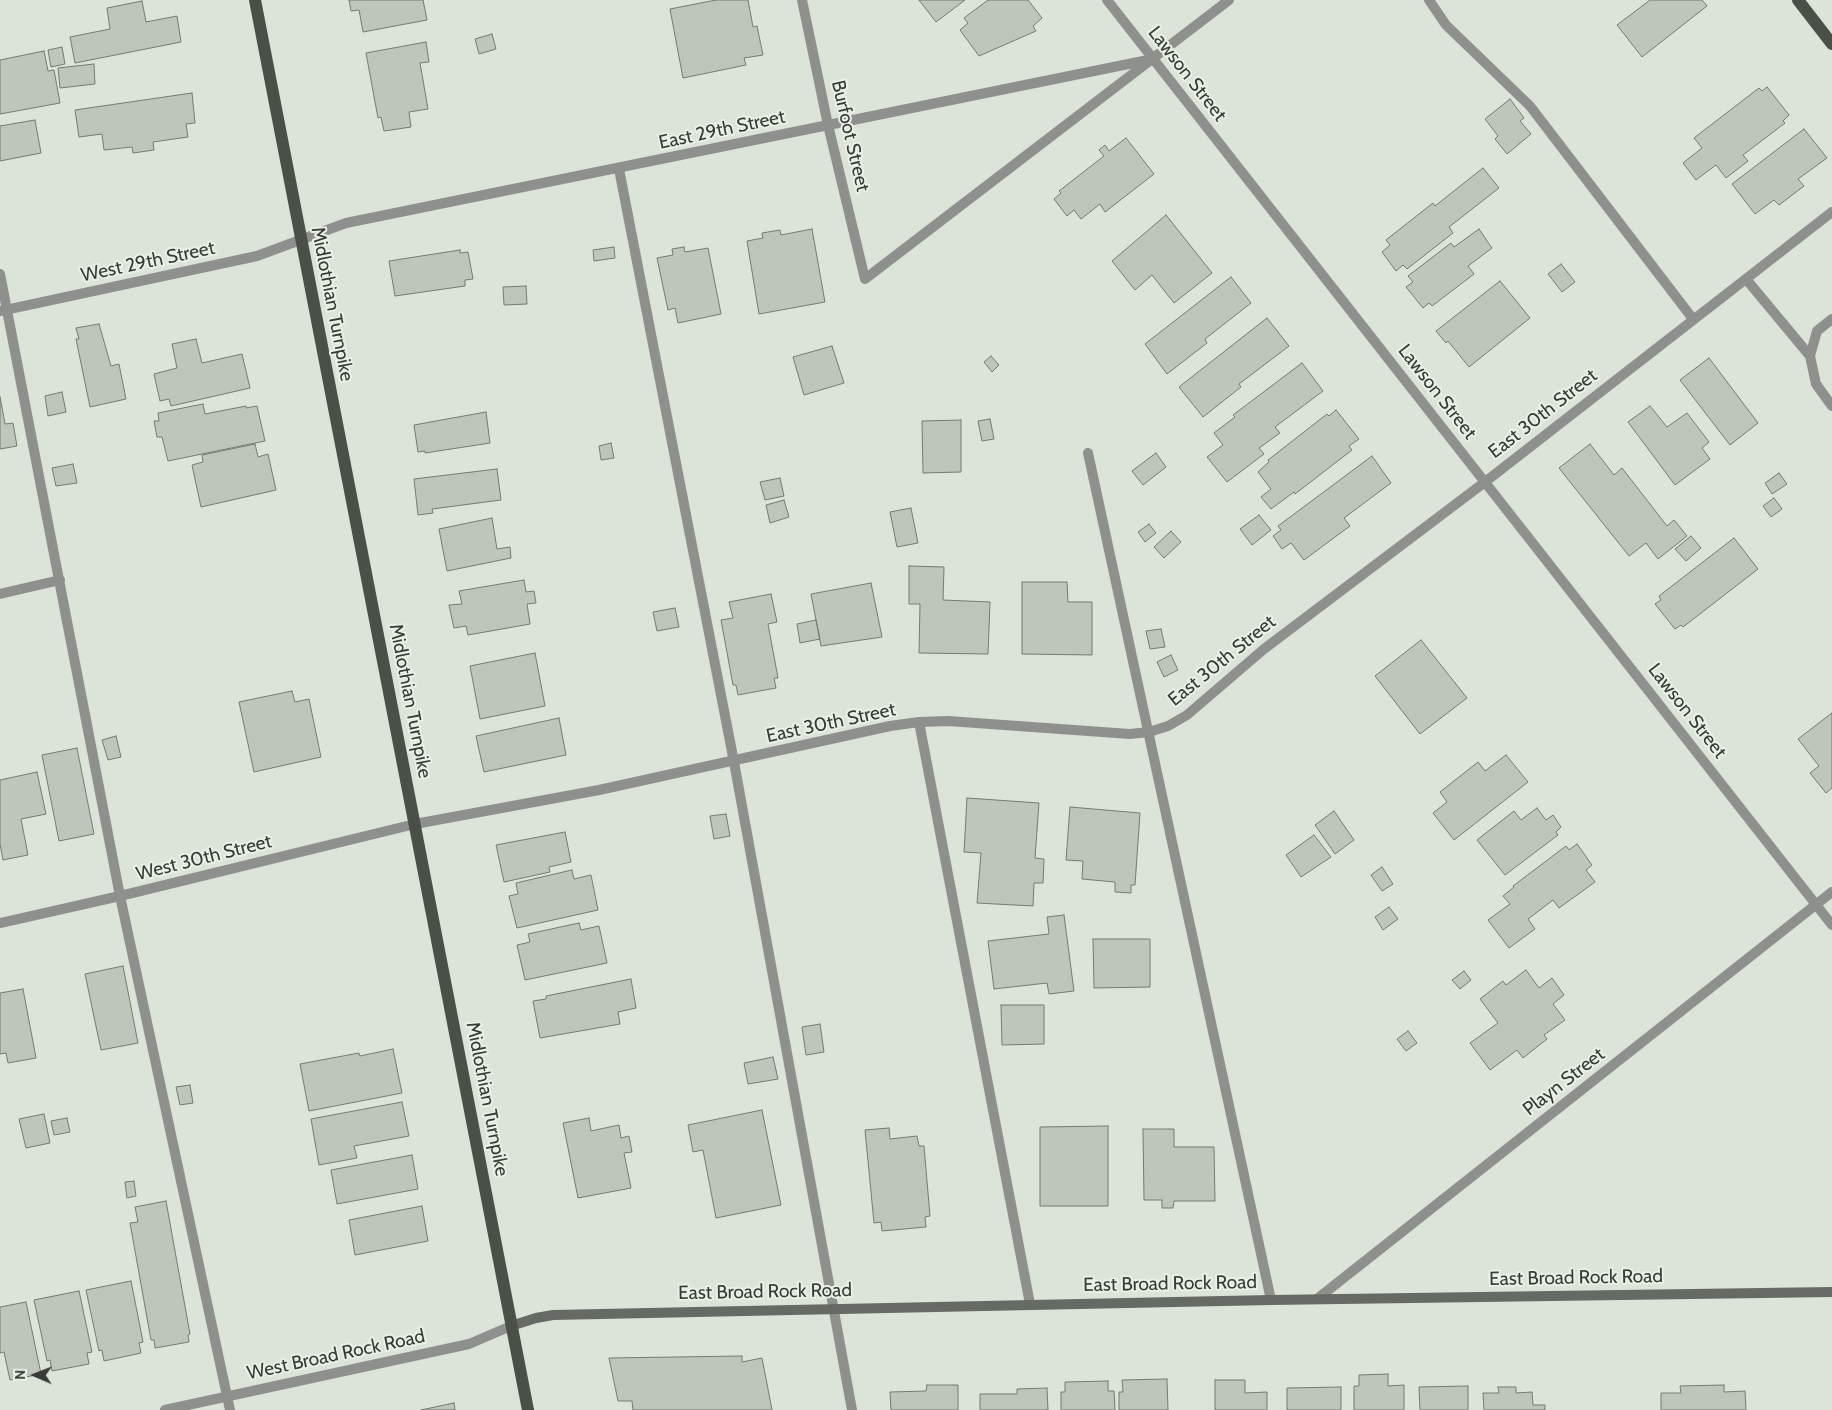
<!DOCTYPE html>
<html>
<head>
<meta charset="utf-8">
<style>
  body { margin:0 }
  #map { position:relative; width:1832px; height:1410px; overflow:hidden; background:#dce3d9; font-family:Cabin,sans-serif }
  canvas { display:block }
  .north { position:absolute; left:10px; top:1350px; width:50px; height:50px; -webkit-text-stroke:4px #e9f0e6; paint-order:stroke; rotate:271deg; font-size:14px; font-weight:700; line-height:20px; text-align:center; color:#373a36 }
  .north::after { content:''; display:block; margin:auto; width:18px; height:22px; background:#373a36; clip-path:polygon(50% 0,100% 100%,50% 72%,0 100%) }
</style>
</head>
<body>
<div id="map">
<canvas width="1832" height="1410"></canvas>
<div class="north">N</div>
</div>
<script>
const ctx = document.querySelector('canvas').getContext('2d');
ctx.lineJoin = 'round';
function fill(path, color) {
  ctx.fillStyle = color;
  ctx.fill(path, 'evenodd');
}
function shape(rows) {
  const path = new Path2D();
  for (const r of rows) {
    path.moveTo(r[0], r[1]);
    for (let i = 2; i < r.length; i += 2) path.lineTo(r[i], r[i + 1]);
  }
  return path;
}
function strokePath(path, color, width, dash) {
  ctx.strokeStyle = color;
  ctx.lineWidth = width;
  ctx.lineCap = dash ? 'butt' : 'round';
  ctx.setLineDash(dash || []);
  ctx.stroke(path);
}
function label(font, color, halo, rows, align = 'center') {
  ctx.font = font + ' Cabin,sans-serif';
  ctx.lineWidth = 4;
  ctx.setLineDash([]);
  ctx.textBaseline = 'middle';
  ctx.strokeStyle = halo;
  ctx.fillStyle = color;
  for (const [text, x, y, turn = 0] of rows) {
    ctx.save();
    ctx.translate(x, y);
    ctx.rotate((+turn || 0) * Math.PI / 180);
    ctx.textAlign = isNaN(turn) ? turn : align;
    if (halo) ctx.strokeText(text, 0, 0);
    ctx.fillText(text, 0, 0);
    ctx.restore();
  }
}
const building = shape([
  [349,0,423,0,427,20,363,32,359,10,351,11,349,0],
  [716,0,748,0,753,27,757,26,763,55,744,58,746,65,683,78,670,9,716,0],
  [919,0,965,0,936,22,919,0],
  [988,0,1028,0,1042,18,1033,26,1036,31,979,56,960,30,968,23,964,18,988,0],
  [1650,0,1702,0,1707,6,1642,57,1617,25,1650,0],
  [142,1,146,22,177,16,181,42,75,63,70,37,110,29,107,8,142,1],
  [492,34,496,49,479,54,475,39,492,34],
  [426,42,429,62,420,63,428,109,409,112,411,127,384,131,381,117,378,118,366,53,426,42],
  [62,47,65,64,51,67,48,50,62,47],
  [44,51,48,71,54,70,60,103,0,114,0,60,44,51],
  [94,64,95,84,60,88,58,68,94,64],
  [1767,87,1789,115,1783,121,1785,123,1743,155,1748,161,1726,178,1716,165,1696,180,1683,163,1702,148,1694,138,1759,88,1762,91,1767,87],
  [192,93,195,123,186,124,188,137,153,142,154,150,133,153,132,147,104,150,102,134,79,137,75,110,192,93],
  [1510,99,1524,118,1520,121,1531,134,1507,154,1495,139,1498,136,1485,119,1510,99],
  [35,120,41,153,0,161,0,126,35,120],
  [1804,129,1827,158,1798,179,1804,186,1779,205,1774,200,1755,214,1732,184,1804,129],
  [1126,138,1154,174,1105,212,1100,204,1081,219,1074,210,1067,216,1054,199,1061,193,1059,191,1104,156,1099,150,1105,145,1109,151,1126,138],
  [1483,168,1499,188,1449,227,1453,233,1407,269,1403,265,1396,271,1382,252,1390,245,1386,240,1433,203,1435,206,1483,168],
  [1166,215,1212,273,1174,303,1152,275,1135,290,1112,261,1166,215],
  [812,229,825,302,759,314,747,241,763,238,762,233,780,230,781,235,812,229],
  [1479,229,1492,248,1468,266,1474,274,1432,306,1429,303,1423,308,1406,287,1413,282,1408,276,1451,243,1454,247,1479,229],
  [614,247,615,258,594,261,593,250,614,247],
  [684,247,685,252,708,248,721,314,678,323,675,308,668,310,657,258,673,255,672,249,684,247],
  [460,250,460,253,468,252,473,279,465,280,465,286,395,296,389,261,460,250],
  [1561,264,1575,282,1562,292,1548,274,1561,264],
  [1231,277,1251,303,1205,339,1207,343,1167,374,1145,344,1231,277],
  [1500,281,1530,318,1469,367,1448,341,1446,343,1436,331,1500,281],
  [526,286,527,304,504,305,503,287,526,286],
  [1267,318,1289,346,1239,384,1241,387,1203,417,1179,387,1267,318],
  [99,324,111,366,119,364,126,399,90,407,76,339,79,339,76,328,99,324],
  [196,339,202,363,242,354,250,388,171,406,169,399,160,401,154,374,177,368,172,344,196,339],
  [832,346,844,383,804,395,793,357,832,346],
  [991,356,999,365,992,372,984,362,991,356],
  [1709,358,1758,423,1730,445,1680,380,1709,358],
  [1302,363,1323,391,1275,427,1280,433,1259,448,1264,454,1227,482,1207,457,1223,445,1214,433,1235,417,1233,415,1302,363],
  [62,392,66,412,48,416,45,396,62,392],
  [0,397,5,424,13,423,17,446,0,449,0,397],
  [203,404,205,414,246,406,246,408,257,406,265,441,168,461,162,437,157,437,154,421,159,421,158,413,203,404],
  [1650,406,1667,427,1687,413,1709,442,1702,448,1710,459,1675,485,1628,422,1650,406],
  [1336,410,1359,439,1349,446,1352,450,1295,494,1294,492,1271,509,1261,497,1271,489,1258,472,1269,462,1268,460,1327,414,1329,416,1336,410],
  [486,412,490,443,425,453,425,451,418,452,414,425,486,412],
  [990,419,994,439,982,441,978,421,990,419],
  [961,420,961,472,923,473,922,421,961,420],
  [611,443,614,458,601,460,599,446,611,443],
  [255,444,258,457,268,454,276,490,201,507,192,465,203,462,202,455,255,444],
  [1590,444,1614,475,1622,468,1667,526,1674,520,1687,536,1658,559,1646,543,1629,556,1559,468,1590,444],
  [1156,453,1166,467,1143,485,1132,471,1156,453],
  [1372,456,1391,483,1344,518,1350,526,1304,560,1291,543,1282,549,1273,536,1281,530,1278,526,1372,456],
  [73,464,77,483,56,486,52,468,73,464],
  [497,469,501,500,432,509,433,513,418,515,414,479,497,469],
  [1779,473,1787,484,1772,494,1765,483,1779,473],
  [780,478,784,496,765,500,760,482,780,478],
  [1774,498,1782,509,1771,517,1763,506,1774,498],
  [784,500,789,517,770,523,766,505,784,500],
  [911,508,918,543,897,547,890,512,911,508],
  [1259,515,1271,530,1252,545,1240,529,1259,515],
  [492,518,497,549,510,547,511,558,447,571,439,529,492,518],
  [1149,524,1156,533,1145,542,1138,532,1149,524],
  [1171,531,1181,542,1164,558,1154,547,1171,531],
  [1691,536,1701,548,1686,561,1675,549,1691,536],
  [1734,538,1758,569,1683,627,1681,625,1675,629,1655,604,1661,600,1659,596,1734,538],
  [909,566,944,567,943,600,990,602,988,654,919,653,920,604,909,604,909,566],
  [524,580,526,592,534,591,536,603,527,604,530,624,468,635,466,626,454,628,449,605,462,604,459,591,524,580],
  [1022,582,1067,582,1068,602,1092,602,1092,655,1022,654,1022,582],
  [871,583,882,637,821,646,811,594,871,583],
  [771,594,777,622,768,624,778,678,774,678,776,688,738,695,736,685,733,685,721,620,733,618,729,602,771,594],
  [675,608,679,627,657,631,653,612,675,608],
  [816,620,820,639,800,643,797,624,816,620],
  [1161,629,1165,647,1150,649,1146,631,1161,629],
  [1421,640,1467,698,1420,734,1375,676,1421,640],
  [535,653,545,706,480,719,470,666,535,653],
  [1171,655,1178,670,1164,677,1157,662,1171,655],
  [292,691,295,702,309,699,321,757,254,772,239,702,292,691],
  [1832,713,1832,788,1826,793,1810,773,1819,766,1798,739,1832,713],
  [559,718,566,755,484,772,476,736,559,718],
  [116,736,121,757,108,760,102,740,116,736],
  [77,748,94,834,59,841,42,755,77,748],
  [1506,755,1528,782,1454,840,1433,813,1447,802,1440,792,1478,762,1485,771,1506,755],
  [37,772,46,814,21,819,28,855,3,860,0,844,0,780,37,772],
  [967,798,1039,803,1035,858,1044,859,1043,883,1034,883,1033,906,977,903,981,853,964,852,967,798],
  [1070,807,1140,813,1135,885,1131,885,1131,893,1115,892,1115,882,1082,879,1083,861,1066,860,1070,807],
  [1537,808,1546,820,1553,815,1561,827,1556,832,1558,835,1505,875,1477,840,1514,811,1521,820,1537,808],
  [1334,811,1354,840,1335,854,1315,825,1334,811],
  [726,814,730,836,714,839,710,816,726,814],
  [565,832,571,862,549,867,550,872,504,882,496,845,565,832],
  [1314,835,1331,857,1301,877,1286,855,1314,835],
  [1577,844,1592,865,1586,870,1595,882,1559,908,1553,900,1528,919,1535,929,1509,948,1488,920,1510,904,1503,896,1514,887,1513,886,1566,846,1569,850,1577,844],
  [1382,867,1393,884,1382,891,1371,875,1382,867],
  [572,870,574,879,591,875,598,910,517,928,509,896,518,894,516,883,572,870],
  [1389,907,1398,919,1383,930,1375,917,1389,907],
  [1064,915,1074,991,1049,994,1047,983,994,989,988,941,1049,934,1047,917,1064,915],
  [579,923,581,930,599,926,607,963,525,980,517,945,530,942,528,934,579,923],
  [1093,939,1150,939,1150,987,1094,988,1093,939],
  [123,966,138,1043,101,1050,85,974,123,966],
  [1526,970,1539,988,1552,978,1564,995,1553,1004,1565,1020,1544,1035,1547,1039,1523,1058,1517,1050,1490,1070,1470,1043,1498,1023,1480,999,1503,981,1506,985,1526,970],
  [1464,971,1471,980,1460,989,1452,980,1464,971],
  [631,979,636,1008,618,1012,620,1024,540,1038,533,1001,546,999,546,996,631,979],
  [23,989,36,1058,8,1063,6,1053,0,1054,0,993,23,989],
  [1001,1005,1044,1005,1044,1044,1002,1045,1001,1005],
  [820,1024,824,1052,806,1055,802,1027,820,1024],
  [1408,1031,1417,1043,1406,1051,1397,1039,1408,1031],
  [393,1049,402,1093,309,1111,300,1064,359,1053,360,1056,393,1049],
  [773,1057,778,1079,748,1084,744,1063,773,1057],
  [190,1085,193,1103,180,1105,176,1087,190,1085],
  [402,1102,409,1136,354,1146,357,1158,319,1165,311,1119,402,1102],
  [762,1110,781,1205,716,1218,703,1150,693,1152,688,1125,762,1110],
  [44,1114,50,1143,26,1148,19,1119,44,1114],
  [67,1118,70,1132,54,1135,51,1121,67,1118],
  [589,1118,591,1131,619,1125,621,1138,629,1136,632,1152,624,1153,631,1188,578,1198,563,1123,589,1118],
  [1108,1126,1108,1206,1040,1206,1040,1127,1108,1126],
  [889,1128,890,1139,917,1136,919,1146,924,1146,930,1216,925,1217,926,1227,882,1231,881,1222,874,1223,865,1130,889,1128],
  [1143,1129,1174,1129,1174,1147,1214,1147,1215,1201,1174,1201,1173,1208,1162,1208,1162,1200,1144,1200,1143,1129],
  [412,1155,418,1189,337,1204,331,1170,412,1155],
  [134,1181,136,1196,127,1198,125,1182,134,1181],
  [166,1201,190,1334,188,1335,189,1342,155,1348,154,1340,151,1340,130,1223,138,1222,135,1207,166,1201],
  [422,1206,428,1241,355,1255,349,1220,422,1206],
  [131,1281,143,1342,139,1343,141,1353,104,1361,102,1350,99,1351,86,1290,131,1281],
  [79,1291,92,1352,87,1353,89,1364,52,1371,50,1360,47,1361,34,1300,79,1291],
  [26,1302,41,1374,10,1380,4,1352,0,1353,0,1307,26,1302],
  [742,1356,742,1362,762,1358,772,1410,633,1410,632,1401,618,1401,609,1358,742,1356],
  [1388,1374,1388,1386,1404,1385,1404,1410,1354,1410,1354,1386,1359,1386,1359,1375,1388,1374],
  [1167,1379,1168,1410,1119,1410,1119,1392,1123,1392,1122,1380,1167,1379],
  [1215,1380,1245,1380,1245,1393,1267,1392,1267,1410,1215,1410,1215,1380],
  [1108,1381,1108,1391,1114,1391,1115,1410,1061,1410,1061,1392,1065,1392,1065,1382,1108,1381],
  [927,1385,958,1385,958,1410,891,1410,890,1392,926,1391,927,1385],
  [1724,1385,1724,1392,1745,1391,1746,1410,1661,1410,1661,1393,1681,1393,1680,1386,1724,1385],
  [1468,1386,1468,1410,1420,1410,1419,1387,1468,1386],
  [1341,1387,1341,1410,1287,1410,1287,1388,1341,1387],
  [1498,1387,1516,1387,1516,1393,1532,1392,1533,1405,1545,1405,1545,1410,1484,1410,1483,1393,1499,1393,1498,1387],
  [1047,1388,1048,1410,980,1410,980,1394,1017,1394,1017,1389,1047,1388],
  [454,1403,455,1410,421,1410,454,1403]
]);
fill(building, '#bec5bb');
strokePath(building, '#747a71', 1);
strokePath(shape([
  [1429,0,1446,25,1530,106,1693,319],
  [619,169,734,762,852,1410],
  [0,274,120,896,230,1410],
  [1746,279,1810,356],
  [1832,319,1817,331,1810,356,1816,384,1832,406],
  [1088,453,1271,1300],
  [0,594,60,580],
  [919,722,1030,1304]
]), '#8d908c', 10);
strokePath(shape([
  [802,0,828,125,865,279,1229,0],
  [1107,0,1832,925],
  [0,311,257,256,346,223,1153,59],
  [0,923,120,896,415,824,599,790,890,726,919,722,948,721,1130,734,1149,732,1168,726,1187,715,1264,649,1485,482,1832,212],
  [1317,1299,1832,892]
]), '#8d908c', 10);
strokePath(shape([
  [165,1410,469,1344,511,1326]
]), '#8d908c', 10);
strokePath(shape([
  [511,1326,536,1318,553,1315,1271,1300,1832,1292]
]), '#666a64', 10);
strokePath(shape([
  [255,0,528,1410],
  [1798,0,1832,44]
]), '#4a4f48', 12);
label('19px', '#373a36', '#e9f0e6', [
  ["Lawson Street",1187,74,52],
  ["East 29th Street",722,130,-12],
  ["Burfoot Street",850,136,77],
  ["West 29th Street",148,262,-12],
  ["Midlothian Turnpike",332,304,79],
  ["Lawson Street",1437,392,52],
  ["East 30th Street",1543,414,-38],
  ["East 30th Street",1222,661,-39],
  ["Midlothian Turnpike",410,701,79],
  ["Lawson Street",1687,711,52],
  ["East 30th Street",831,723,-12],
  ["West 30th Street",204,858,-14],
  ["Playn Street",1564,1082,-38],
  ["Midlothian Turnpike",487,1099,79],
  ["East Broad Rock Road",1576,1278,-1],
  ["East Broad Rock Road",1170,1284,-1],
  ["East Broad Rock Road",765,1292,-1],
  ["West Broad Rock Road",336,1355,-12]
]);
</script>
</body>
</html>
